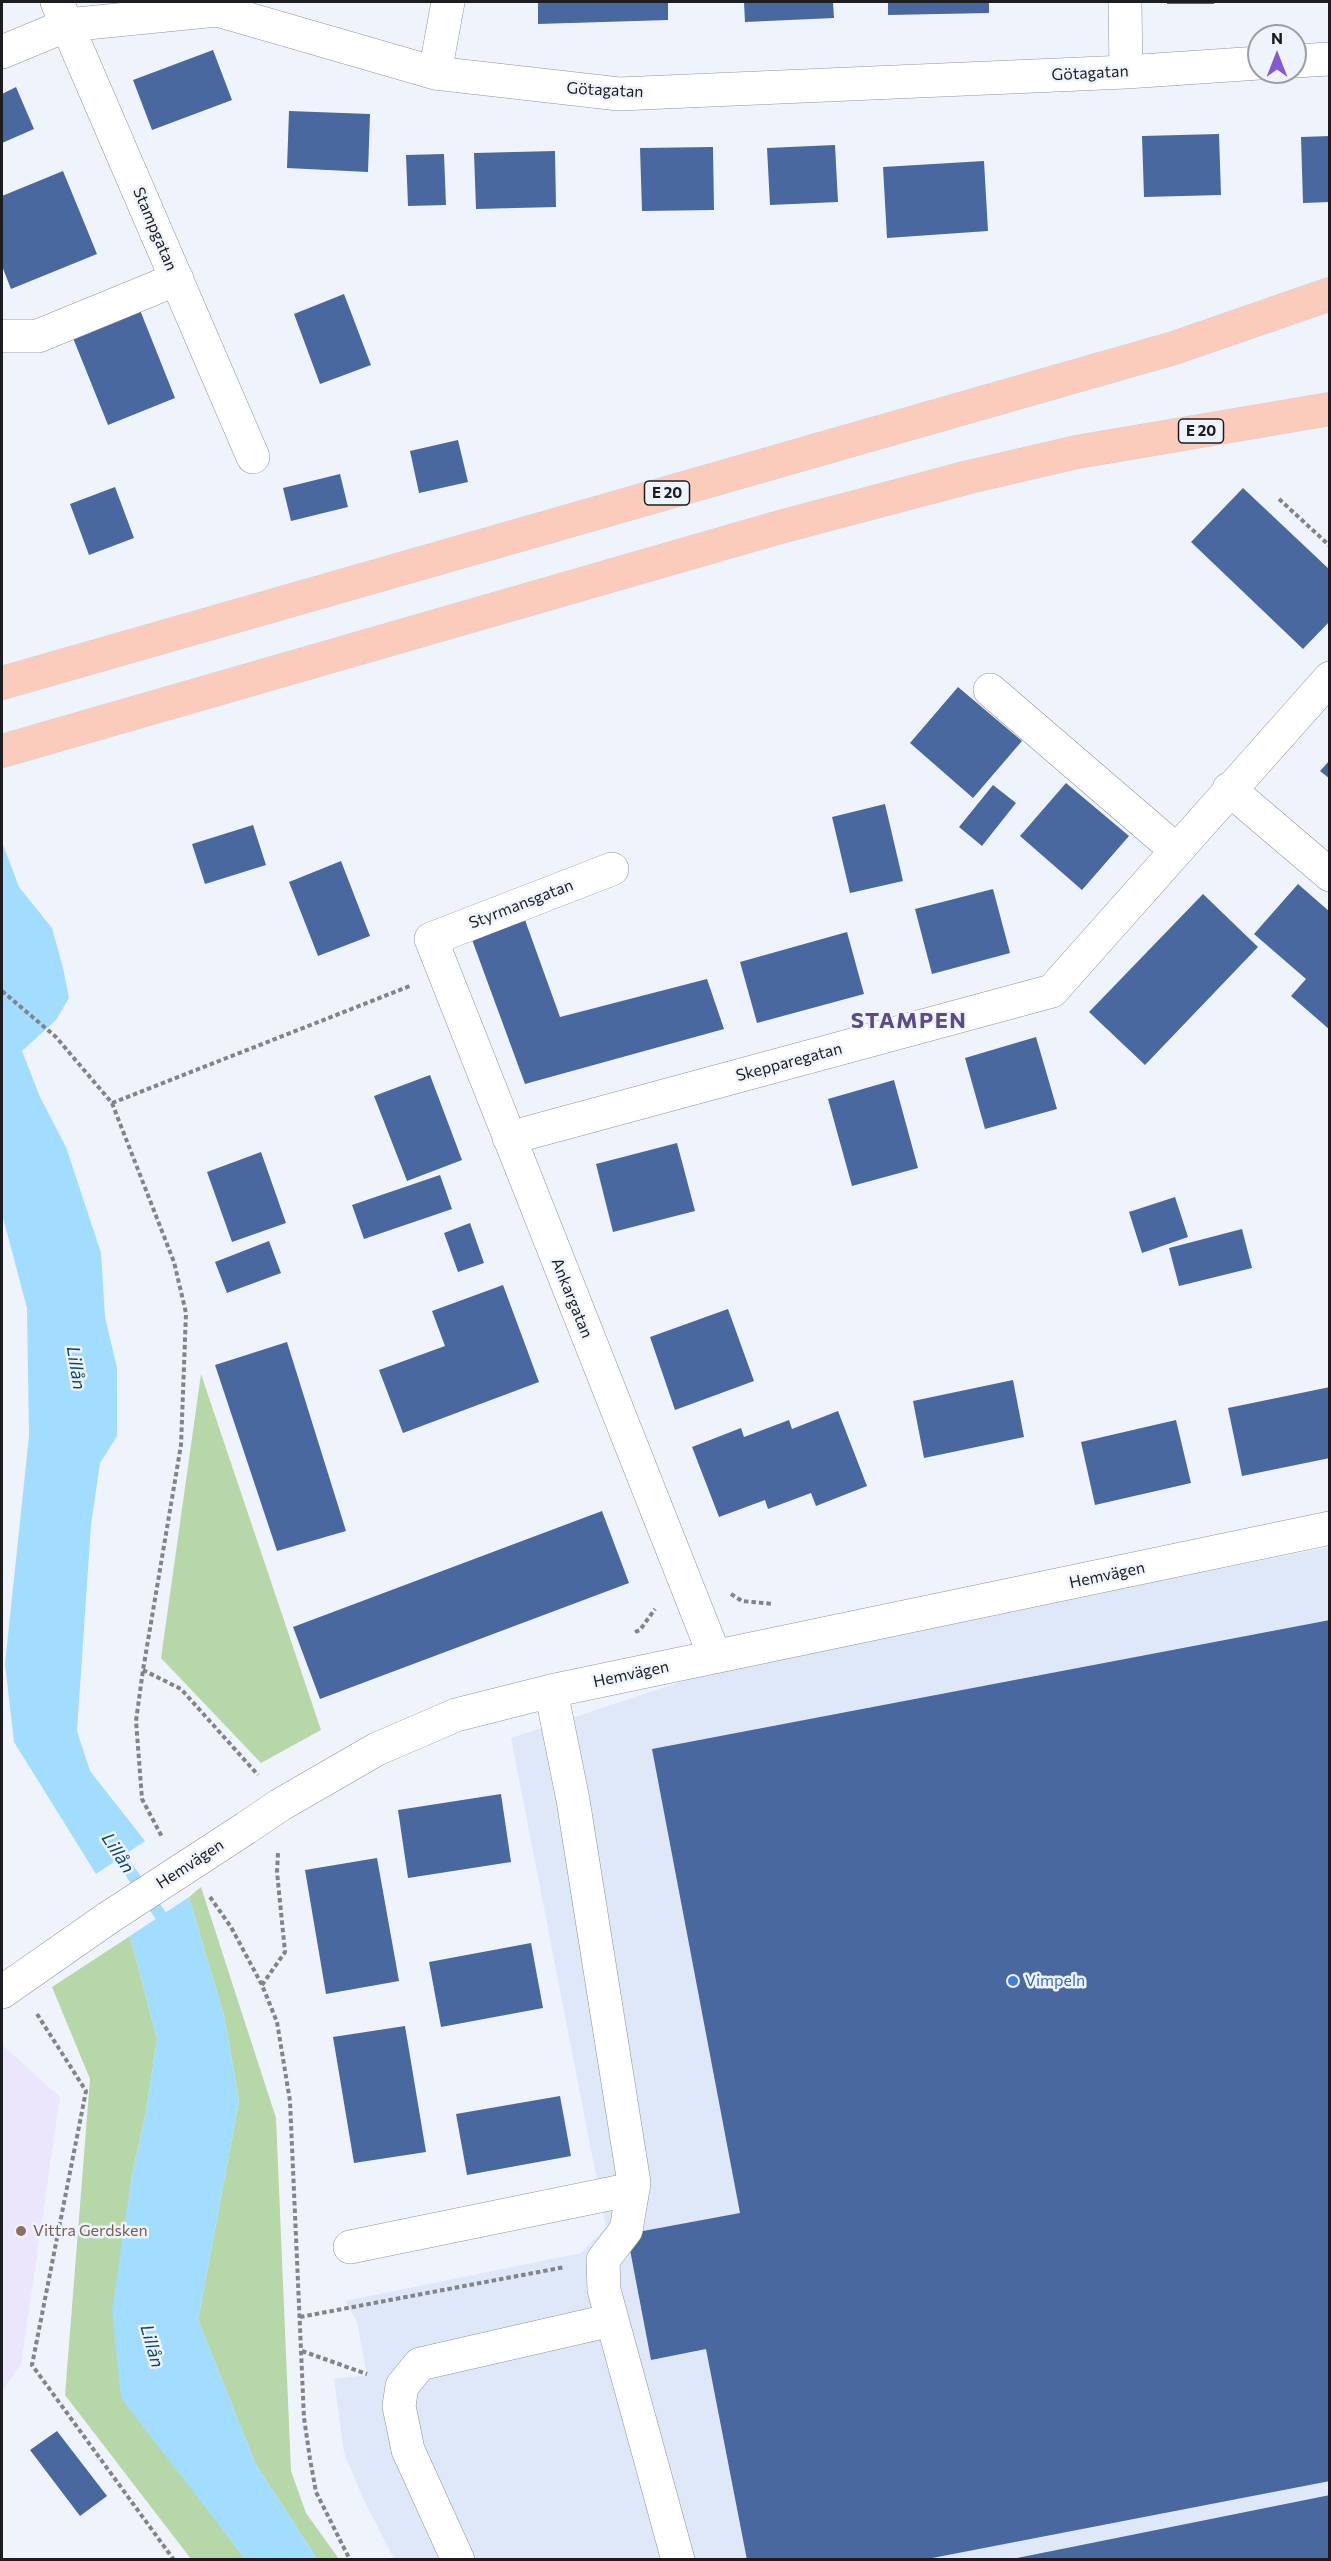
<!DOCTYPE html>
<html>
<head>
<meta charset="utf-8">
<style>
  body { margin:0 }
  #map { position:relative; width:1331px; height:2561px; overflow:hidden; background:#eff4fc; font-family:Commissioner,sans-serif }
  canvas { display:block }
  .frame { position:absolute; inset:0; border:3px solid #1c1d21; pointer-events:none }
  .north { position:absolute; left:1247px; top:24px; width:60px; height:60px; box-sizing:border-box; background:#eff4fc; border:2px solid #9b9ea4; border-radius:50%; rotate:0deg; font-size:16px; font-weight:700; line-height:24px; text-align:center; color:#1c1d21 }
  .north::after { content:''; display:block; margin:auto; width:21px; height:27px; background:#845ad4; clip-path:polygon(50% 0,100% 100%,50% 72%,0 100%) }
</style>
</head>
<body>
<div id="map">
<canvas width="1331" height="2561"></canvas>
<div class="frame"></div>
<div class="north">N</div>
</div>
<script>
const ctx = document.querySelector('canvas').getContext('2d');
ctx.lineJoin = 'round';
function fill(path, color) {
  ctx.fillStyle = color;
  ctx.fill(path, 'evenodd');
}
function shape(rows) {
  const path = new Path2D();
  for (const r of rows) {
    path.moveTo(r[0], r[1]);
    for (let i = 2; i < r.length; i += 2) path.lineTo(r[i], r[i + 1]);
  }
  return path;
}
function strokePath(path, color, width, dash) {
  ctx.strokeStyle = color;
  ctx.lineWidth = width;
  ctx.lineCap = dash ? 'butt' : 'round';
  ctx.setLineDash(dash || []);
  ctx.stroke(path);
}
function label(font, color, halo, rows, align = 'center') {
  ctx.font = font + ' Commissioner,sans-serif';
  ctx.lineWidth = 5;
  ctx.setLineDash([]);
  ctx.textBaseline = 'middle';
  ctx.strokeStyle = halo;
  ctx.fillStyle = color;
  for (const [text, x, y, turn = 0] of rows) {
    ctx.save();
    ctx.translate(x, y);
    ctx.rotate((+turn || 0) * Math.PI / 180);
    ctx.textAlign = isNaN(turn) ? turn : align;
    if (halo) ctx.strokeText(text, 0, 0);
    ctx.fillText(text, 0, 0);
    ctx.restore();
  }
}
fill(shape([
  [1329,1547,1329,2559,394,2559,363,2498,344,2453,334,2379,367,2375,357,2322,345,2301,581,2253,606,2227,511,1738,726,1667]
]), '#dfe8f8');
fill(shape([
  [2,2045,60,2097,21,2365,2,2391]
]), '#ebe6fc');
fill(shape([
  [201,1374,321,1730,261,1763,161,1658],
  [201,1887,276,2118,291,2471,306,2513,339,2559,317,2559,255,2463,198,2320,239,2101,224,2016,189,1897],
  [130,1936,157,2039,146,2112,131,2179,223,2530,245,2559,191,2559,65,2395,90,2079,52,1987]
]), '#b6d8a8');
fill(shape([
  [2,842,19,887,52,928,63,968,69,998,56,1020,22,1051,40,1097,66,1147,101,1253,105,1317,117,1368,117,1436,100,1463,91,1525,77,1731,90,1771,145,1841,96,1874,14,1742,5,1664,29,1436,27,1308,2,1214],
  [189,1897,224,2016,239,2101,198,2320,255,2463,317,2559,245,2559,121,2398,112,2311,131,2179,146,2112,157,2039,130,1936]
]), '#a2dcfe');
strokePath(shape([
  [111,1844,161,1916,167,1929]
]), '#a2dcfe', 12);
fill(shape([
  [538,2,668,2,668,20,538,24],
  [744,2,833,2,834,18,745,22],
  [888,2,989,2,989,13,888,15],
  [1167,2,1214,2,1214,4,1167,4],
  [213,50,232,100,152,130,133,80],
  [16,87,34,129,2,143,2,94],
  [289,111,370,114,368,172,287,168],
  [1219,134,1221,195,1144,197,1142,136],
  [1330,136,1330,202,1303,203,1301,137],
  [835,145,838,202,770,205,767,148],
  [713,147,714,210,642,211,640,148],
  [555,151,556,207,476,209,474,153],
  [444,154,446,205,408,206,406,155],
  [984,161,988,231,887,238,883,167],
  [63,171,97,254,11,289,2,266,2,196],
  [344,294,371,365,320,384,294,314],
  [136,300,175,398,108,425,69,328],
  [458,440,468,482,419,493,410,451],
  [340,474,348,507,291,521,283,488],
  [115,487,134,538,89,555,70,504],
  [1243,488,1330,570,1330,621,1303,649,1191,542],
  [958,687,1022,741,973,798,910,743],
  [1330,760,1330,779,1320,771],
  [1066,783,1129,836,1082,890,1020,836],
  [993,785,1016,803,982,846,959,827],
  [885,804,903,881,850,893,832,817],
  [253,825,266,865,205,884,192,844],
  [341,861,370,936,318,956,289,882],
  [1298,884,1330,912,1330,1030,1291,996,1306,979,1254,934],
  [993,889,1010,953,932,974,915,909],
  [1203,894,1258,947,1145,1065,1089,1012],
  [525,920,560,1017,707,979,724,1029,525,1084,471,937],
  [847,932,864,994,757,1023,740,962],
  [1036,1037,1057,1109,985,1129,965,1058],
  [430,1075,462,1160,407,1181,374,1096],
  [894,1080,918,1168,852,1186,828,1099],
  [677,1143,695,1211,613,1232,596,1164],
  [261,1152,286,1223,232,1242,207,1172],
  [440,1175,452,1209,364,1239,352,1205],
  [1175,1197,1188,1237,1142,1253,1129,1212],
  [470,1223,484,1263,458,1272,444,1233],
  [1242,1229,1252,1268,1179,1286,1169,1248],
  [269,1241,281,1273,227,1293,215,1262],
  [503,1285,539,1382,403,1433,379,1370,445,1346,432,1311],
  [728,1309,754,1381,675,1410,650,1337],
  [287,1342,346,1531,277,1551,215,1365],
  [1013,1380,1024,1437,924,1458,913,1401],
  [1330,1387,1330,1458,1242,1476,1228,1408],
  [838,1411,867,1486,816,1506,811,1493,768,1509,765,1500,719,1517,692,1447,741,1428,744,1437,789,1420,792,1429],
  [1176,1420,1191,1483,1095,1505,1081,1442],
  [602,1511,629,1583,320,1699,293,1627],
  [1330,1620,1330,2481,922,2560,747,2560,706,2349,651,2360,627,2234,740,2213,652,1749],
  [501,1794,511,1862,408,1878,398,1810],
  [377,1858,399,1981,326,1994,305,1870],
  [531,1943,543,2008,441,2027,429,1962],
  [405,2026,426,2152,354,2163,333,2037],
  [560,2096,571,2156,467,2175,456,2114],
  [57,2431,107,2496,80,2516,30,2450],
  [1330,2495,1330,2560,1017,2560,1017,2558]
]), '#48689f');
const minor = shape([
  [57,2,253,457],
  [1125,2,1126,72],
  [2,52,67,25,217,10,435,73,619,94,1126,72,1259,63],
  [1295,61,1330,59],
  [435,73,448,2],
  [2,336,38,336,177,279],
  [990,690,1176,850],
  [1229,789,1330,875],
  [612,869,431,939,715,1657],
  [509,1138,1052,991,1330,678],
  [551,1691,573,1800,634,2183,626,2230,603,2260,604,2290,678,2560],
  [246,1828,280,1805,377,1749,456,1715,551,1691,1330,1528],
  [2,1992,108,1918],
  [350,2247,633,2189],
  [458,2560,408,2450,399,2406,402,2386,420,2364,612,2320]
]);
const highway = shape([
  [2,683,1174,348,1330,294],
  [2,751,780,527,969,477,1077,452,1330,409]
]);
strokePath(minor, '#8f949c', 34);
strokePath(highway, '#d2d2d3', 34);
strokePath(shape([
  [1279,499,1330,546],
  [2,991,56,1037,112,1103,174,1262,186,1313,181,1445,143,1670,136,1721,142,1799,162,1837],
  [112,1103,410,986],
  [731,1594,742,1601,773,1604],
  [635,1632,640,1630,655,1609],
  [143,1670,181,1689,258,1775],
  [210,1897,231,1927,262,1985,277,2022,290,2101,304,2418,310,2459,316,2492,350,2560],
  [262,1985,285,1952,277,1872,278,1853],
  [37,2014,86,2091,32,2365,174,2560],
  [300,2317,565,2267],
  [302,2351,367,2374]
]), '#81848a', 4, [4.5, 3]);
strokePath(minor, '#fff', 33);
strokePath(highway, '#fbcbbc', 33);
const minorBridge = shape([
  [108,1918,246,1828]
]);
strokePath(minorBridge, '#8f949c', 34, []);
strokePath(minorBridge, '#fff', 33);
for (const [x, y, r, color] of [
  [1013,1981,6,"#3f7fe0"],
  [21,2231,6,"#8d6e63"]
]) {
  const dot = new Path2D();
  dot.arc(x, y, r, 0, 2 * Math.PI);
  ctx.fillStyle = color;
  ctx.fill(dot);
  strokePath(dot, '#eff4fc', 2);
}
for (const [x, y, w] of [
  [1201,431,45],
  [667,493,45]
]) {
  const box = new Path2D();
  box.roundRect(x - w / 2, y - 12, w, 24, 4.5);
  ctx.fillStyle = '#eff4fc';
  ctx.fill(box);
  strokePath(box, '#1c1d21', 1.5);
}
label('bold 15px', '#1c1d21', null, [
  ["E 20",1201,431],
  ["E 20",667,493]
]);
label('16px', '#1c1d21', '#eff4fc', [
  ["Götagatan",1090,73,-3],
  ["Götagatan",605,90,3],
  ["Stampgatan",155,229,67],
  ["Styrmansgatan",521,904,-21],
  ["Skepparegatan",789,1062,-15],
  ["Ankargatan",572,1298,68],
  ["Hemvägen",1107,1575,-12],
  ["Hemvägen",631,1674,-12],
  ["Hemvägen",190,1864,-33]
]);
label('16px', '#366cbe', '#eff4fc', [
  ["Vimpeln",1025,1981]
], 'left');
label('16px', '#785e54', '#eff4fc', [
  ["Vittra Gerdsken",33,2231]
], 'left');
label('italic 18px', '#0b4865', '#eff4fc', [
  ["Lillån",76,1368,81],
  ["Lillån",118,1853,57],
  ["Lillån",152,2346,74]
]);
ctx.letterSpacing = '1.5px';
label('bold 22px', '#5d4b89', '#eff4fc', [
  ["STAMPEN",909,1021]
]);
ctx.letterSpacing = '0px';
</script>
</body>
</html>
